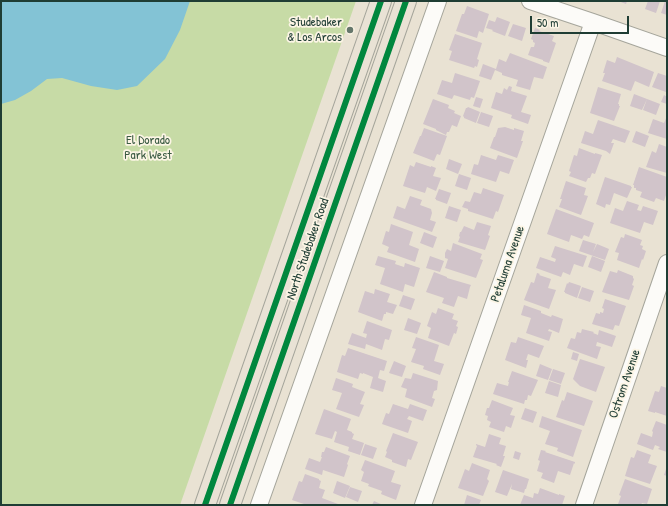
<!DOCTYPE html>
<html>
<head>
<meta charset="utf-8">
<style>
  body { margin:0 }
  #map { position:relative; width:668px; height:506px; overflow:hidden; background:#e9e2d3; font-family:"Patrick Hand",sans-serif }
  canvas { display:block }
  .frame { position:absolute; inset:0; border:2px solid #1f3d34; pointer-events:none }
  .scale { position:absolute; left:530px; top:16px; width:99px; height:18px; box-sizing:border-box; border:2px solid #1f3d34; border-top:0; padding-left:5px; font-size:12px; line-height:14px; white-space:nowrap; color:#1f3d34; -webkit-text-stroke:3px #fcf5e5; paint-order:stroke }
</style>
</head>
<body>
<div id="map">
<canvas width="668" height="506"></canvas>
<div class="frame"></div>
<div class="scale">50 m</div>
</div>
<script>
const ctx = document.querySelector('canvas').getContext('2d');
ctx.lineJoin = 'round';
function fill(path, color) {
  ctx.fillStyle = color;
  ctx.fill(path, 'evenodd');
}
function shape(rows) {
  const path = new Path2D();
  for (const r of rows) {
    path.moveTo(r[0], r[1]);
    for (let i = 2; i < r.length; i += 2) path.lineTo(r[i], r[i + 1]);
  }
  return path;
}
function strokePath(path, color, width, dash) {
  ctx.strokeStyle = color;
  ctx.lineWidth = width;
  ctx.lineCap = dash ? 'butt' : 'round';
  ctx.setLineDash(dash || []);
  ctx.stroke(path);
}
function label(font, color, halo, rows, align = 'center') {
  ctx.font = font + ' "Patrick Hand",sans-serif';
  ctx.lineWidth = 3.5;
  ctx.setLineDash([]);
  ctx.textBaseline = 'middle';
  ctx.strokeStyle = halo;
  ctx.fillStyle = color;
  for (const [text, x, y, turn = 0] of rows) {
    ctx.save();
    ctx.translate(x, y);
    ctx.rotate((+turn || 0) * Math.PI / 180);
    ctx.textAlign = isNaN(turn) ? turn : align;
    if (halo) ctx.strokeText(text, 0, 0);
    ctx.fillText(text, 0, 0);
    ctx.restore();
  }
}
fill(shape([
  [1,1,356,1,180,505,1,505]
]), '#c7dba6');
fill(shape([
  [1,1,190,1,180,30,165,59,137,86,117,90,91,86,62,78,47,79,31,91,15,100,1,104]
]), '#83c3d5');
fill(shape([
  [618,1,627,1,626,4],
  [648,1,660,1,656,13,645,9],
  [665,1,667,1,667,15,661,13],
  [467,6,489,14,483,33,479,31,477,38,456,31,462,14,464,14],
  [497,17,510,22,505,36,492,31,493,30,486,28,489,20,495,22],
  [513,24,526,28,522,41,508,36],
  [535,28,540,30,539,31,554,36,552,41,556,43,549,63,543,61,543,60,528,55,531,47,534,47,535,43,533,42,533,40,531,39],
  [455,34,482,43,477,59,479,60,477,67,475,66,474,68,449,60,452,51,449,50],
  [510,53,547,67,543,79,534,77,530,90,516,86,518,80,502,75,502,73,495,70,491,80,479,76,483,64,496,69,499,59,506,62],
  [617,57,654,72,649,87,635,81,631,91,602,81,605,73,603,73,607,60,615,63],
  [455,73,480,81,474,98,471,97,470,100,454,95,452,99,437,94,442,80,452,83],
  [658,73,667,76,667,91,666,92,652,87],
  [509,86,512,87,511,91,527,96,521,112,531,115,528,124,511,118,512,115,491,108,496,92,502,94,504,88,507,90],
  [598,87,621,94,618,104,619,104,619,106,620,106,614,121,590,113],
  [634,94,647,99,642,110,630,106],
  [664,95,667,97,667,104,661,102],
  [476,97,483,99,480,108,473,106],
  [433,99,449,105,448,108,455,111,454,113,461,116,457,127,452,125,449,132,447,132,446,135,436,130,436,129,423,124],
  [647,99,660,104,656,115,643,110],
  [468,107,480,112,476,123,464,118,464,117,463,116,466,108,467,108],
  [481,112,493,116,489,127,477,123],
  [667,116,667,139,648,133,653,119,664,123],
  [598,120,630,131,625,143,613,139,611,143,614,143,610,154,606,151,581,143,585,131,593,134],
  [505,127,514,130,514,128,524,131,521,141,523,141,517,158,490,148,494,137,495,137,498,128],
  [424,128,447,136,440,155,437,154,434,161,413,153,420,136,421,136],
  [636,131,649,136,645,147,632,142],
  [659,144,667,147,667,173,646,167,652,151,656,153],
  [579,148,595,154,595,153,602,155,595,174,592,173,590,178,588,178,586,182,569,176,571,172,569,171,574,155,577,156],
  [481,155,496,160,498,155,514,160,509,174,500,171,496,182,471,174,474,164,478,165],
  [449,159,462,164,458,174,446,169],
  [416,162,431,167,431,166,436,168,433,176,441,178,436,191,427,187,425,193,403,186,410,165,414,167],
  [639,167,667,177,667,192,664,201,656,198,654,202,640,197,642,192,636,190,636,188,634,188,634,185,633,185],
  [459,174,471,178,467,190,455,186],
  [605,177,631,186,631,187,632,187,628,196,627,198,614,193,610,205,606,204,605,208,596,204],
  [566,181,586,188,584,195,588,196,581,215,559,207,562,199,560,199],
  [483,188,504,195,498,212,496,211,493,219,468,211,468,209,462,207,465,201,470,202,474,192,481,194],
  [439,189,451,193,447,204,436,200,436,199,435,199],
  [410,196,422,200,420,205,431,209,432,213,430,220,436,222,432,232,393,218,397,206,405,209],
  [627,201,639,205,637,210,641,211,643,206,658,211,653,225,644,222,640,233,610,223,615,208,623,211],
  [449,206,461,210,457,222,445,218],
  [556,209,594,223,589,237,584,235,582,239,571,235,569,242,547,234],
  [477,222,491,226,488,235,490,236,485,250,458,242,460,237,459,236,460,232,461,232,464,226,474,230],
  [391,224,413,232,409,245,419,249,415,262,387,252,389,247,382,244,386,231,389,232],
  [424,232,437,237,433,248,420,243],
  [625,234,642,240,640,245,643,246,642,249,646,251,643,260,642,259,639,268,617,260,619,253,615,252,621,237,624,238],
  [583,240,596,244,593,252,597,244,609,249,605,260,579,251],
  [453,243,482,254,480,259,483,260,476,278,445,268,448,259,445,258,445,253,447,249,451,251],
  [555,246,587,256,583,267,574,264,570,275,563,272,561,277,536,268,540,257,555,262,556,259,551,257],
  [378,256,396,261,395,264,404,267,405,263,420,268,414,287,405,284,403,292,380,284,385,268,375,265],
  [430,256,444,261,440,272,426,268],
  [592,256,605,261,601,272,588,267],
  [618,270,633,276,633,278,634,279,632,285,634,286,629,300,602,292,610,271,617,273],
  [434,272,447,277,447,278,471,285,470,287,467,299,458,296,454,307,442,303,444,298,426,292],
  [537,273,540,274,539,275,551,279,548,288,556,290,549,309,524,300,531,282,534,283],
  [569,282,581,286,577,298,565,293,565,292,564,292,567,283,568,284],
  [582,287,594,291,590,302,578,298],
  [375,289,390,294,387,302,397,305,393,314,386,312,386,314,384,314,382,321,358,312,365,291,374,294],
  [403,295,415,299,411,310,399,306],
  [605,299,626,306,619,326,615,325,613,330,592,324,596,313,600,314,600,312,603,313,604,309,602,308],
  [524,305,541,311,541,313,551,317,552,315,563,319,559,333,549,329,548,331,552,332,549,341,526,333,531,318,521,315],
  [438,308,454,314,452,319,458,321,456,326,458,327,456,334,454,333,449,346,428,338,431,328,427,326,432,312,436,314],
  [408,318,421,323,417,334,404,330],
  [367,321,392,330,389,340,385,339,382,350,366,344,365,349,348,344,352,333,366,338,367,334,363,333],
  [582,329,594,332,593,333,598,335,599,330,616,336,612,347,597,342,596,346,601,347,597,359,567,348,571,338,575,339,577,332,581,333],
  [416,337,439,345,434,361,444,364,440,375,423,369,424,366,411,362,416,349,412,348],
  [518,337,544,346,539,358,528,354,526,360,528,360,526,368,505,360,511,342,516,343],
  [348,348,387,361,384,371,380,370,378,378,386,381,383,392,370,388,373,377,363,373,363,374,360,373,358,379,337,372,342,355,345,356],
  [573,352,579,354,577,361,571,359],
  [580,359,605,367,596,392,580,386,573,379],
  [394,361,406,366,402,377,389,373],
  [540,364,552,369,548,380,536,376],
  [553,369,565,373,561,384,549,380],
  [512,371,538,380,531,396,528,395,527,400,525,400,524,404,493,394,497,383,508,386,509,382,508,382],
  [413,373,438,381,437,390,434,391,432,398,435,399,432,407,405,397,407,389,401,387,405,378,411,379],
  [336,378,353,384,352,387,365,392,360,404,364,405,359,417,336,409,342,393,332,390],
  [549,381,561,385,558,397,545,393],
  [661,386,667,388,667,416,655,412,655,413,648,411,655,391,659,392],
  [567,392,593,401,584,426,556,417,562,400,564,401],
  [492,400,513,408,510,415,515,416,511,428,506,426,504,432,489,427,491,422,487,420,488,416,485,415,487,408,489,408],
  [393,404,408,409,410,404,427,410,423,421,409,416,407,419,412,421,408,433,382,424,386,413,389,414],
  [525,408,537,412,533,423,521,419],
  [324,409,351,419,347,430,352,432,352,433,354,434,352,439,364,443,360,455,348,451,349,447,334,442,337,432,335,431,332,439,315,434],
  [542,416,582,430,573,457,557,451,558,448,545,444,550,431,539,427],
  [656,421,667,425,667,452,658,449,660,447,655,445,653,450,637,444,641,433,652,437,653,432,652,431],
  [393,433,418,442,411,460,408,459,406,467,392,462,392,460,385,457,387,452,386,451],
  [489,434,501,438,499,444,506,446,503,456,505,456,501,467,496,465,497,464,473,457,477,446,476,445,476,444,485,447],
  [365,444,377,448,373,459,361,455],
  [326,447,350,456,347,464,348,465,344,477,323,470,322,475,305,469,309,458,320,462,322,457,321,457,322,452,324,452],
  [541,450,546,451,545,452,575,462,575,464,574,463,570,475,558,471,554,483,541,478,543,473,537,471,540,461,538,460],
  [637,450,651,455,648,463,657,466,650,484,625,476,631,457,634,458],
  [515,451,521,453,519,460,513,458],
  [365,460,395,471,391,482,401,485,396,500,381,494,382,491,368,486,369,484,361,481,364,472,361,470],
  [472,463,490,470,487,479,489,481,483,496,458,488,465,469,469,471],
  [667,466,667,476,664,475],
  [503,470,529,479,526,489,525,489,524,493,511,489,512,484,507,496,495,492],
  [305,474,319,479,319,480,321,481,319,488,325,490,322,498,338,504,338,505,307,505,292,500,299,481,302,482],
  [625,479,652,489,647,504,642,503,641,505,618,504,621,496,619,495],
  [337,481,350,486,345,498,333,493],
  [350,487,362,491,358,502,346,497],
  [540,488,559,495,559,494,565,496,562,505,520,505,524,495,533,498,534,493,538,494],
  [467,495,481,500,479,505,464,505],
  [374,501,383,505,372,505]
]), '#d1c4ca');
const minor = shape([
  [530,1,593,22,667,48],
  [259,505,438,1],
  [423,505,593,22],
  [584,505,667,263]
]);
const major = shape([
  [205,505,381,1],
  [230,505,406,1]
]);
strokePath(minor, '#a5a59b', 18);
strokePath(major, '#a5a59b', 22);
strokePath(minor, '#fcfbf8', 16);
strokePath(major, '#e9e2d5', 20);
strokePath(shape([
  [205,505,381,1],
  [230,505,406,1]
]), '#00873e', 6);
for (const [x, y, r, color] of [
  [350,30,4,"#66776c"]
]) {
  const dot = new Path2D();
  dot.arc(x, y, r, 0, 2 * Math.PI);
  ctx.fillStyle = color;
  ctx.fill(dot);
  strokePath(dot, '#fcf5e5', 1.5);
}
label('13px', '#1f3d34', '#fcf5e5', [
  ["Studebaker",342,23],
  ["& Los Arcos",342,38]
], 'right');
label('13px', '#3b5b43', '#fcf5e5', [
  ["El Dorado",148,141],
  ["Park West",148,156]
]);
label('13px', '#1f3d34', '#fcf5e5', [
  ["North Studebaker Road",308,249,-71],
  ["Petaluma Avenue",508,264,-71],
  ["Ostrom Avenue",625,384,-71]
]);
</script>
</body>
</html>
